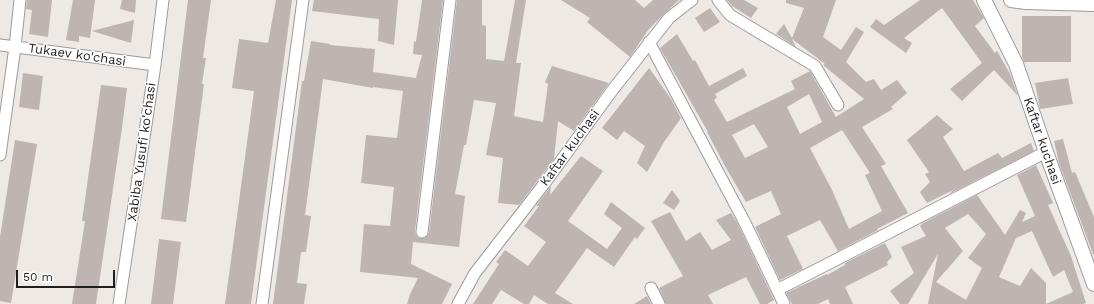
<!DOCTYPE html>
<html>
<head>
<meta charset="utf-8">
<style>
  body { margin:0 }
  #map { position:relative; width:1094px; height:304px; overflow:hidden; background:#eee9e5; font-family:"Work Sans",sans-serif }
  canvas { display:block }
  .scale { position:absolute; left:16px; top:270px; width:99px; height:18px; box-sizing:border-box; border:2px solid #1e1e1e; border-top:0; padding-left:5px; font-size:12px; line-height:14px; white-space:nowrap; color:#1e1e1e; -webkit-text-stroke:3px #fff; paint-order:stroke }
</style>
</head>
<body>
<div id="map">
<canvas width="1094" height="304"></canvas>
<div class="scale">50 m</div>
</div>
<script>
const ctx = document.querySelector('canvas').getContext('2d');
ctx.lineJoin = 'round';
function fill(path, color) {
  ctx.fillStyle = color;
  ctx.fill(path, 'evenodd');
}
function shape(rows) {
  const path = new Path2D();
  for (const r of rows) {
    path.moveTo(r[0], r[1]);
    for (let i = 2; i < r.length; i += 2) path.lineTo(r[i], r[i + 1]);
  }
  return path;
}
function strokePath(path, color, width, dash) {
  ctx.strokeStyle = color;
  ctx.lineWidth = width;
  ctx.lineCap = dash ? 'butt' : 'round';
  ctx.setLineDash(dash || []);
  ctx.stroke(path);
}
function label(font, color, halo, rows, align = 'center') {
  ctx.font = font + ' "Work Sans",sans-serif';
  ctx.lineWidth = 3;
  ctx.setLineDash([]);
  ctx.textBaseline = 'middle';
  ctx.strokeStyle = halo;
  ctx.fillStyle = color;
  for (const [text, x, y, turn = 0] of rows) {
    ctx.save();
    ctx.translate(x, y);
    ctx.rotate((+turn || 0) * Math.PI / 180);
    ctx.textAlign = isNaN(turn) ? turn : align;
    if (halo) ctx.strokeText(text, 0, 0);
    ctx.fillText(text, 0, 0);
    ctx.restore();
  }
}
fill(shape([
  [27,0,52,0,48,37,29,34,32,10,26,9],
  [73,0,95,0,90,38,79,36,79,42,66,40],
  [122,0,136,0,135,13,120,9],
  [188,0,211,0,203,58,206,58,202,84,204,84,186,222,161,219],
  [276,0,292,0,251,304,225,304,254,91,232,88,239,39,268,43],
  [314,0,398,0,394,45,378,41,379,19,312,11],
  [422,0,443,0,415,231,416,235,418,238,425,238,429,233,457,0,482,0,482,25,486,26,486,59,504,61,515,0,526,0,516,63,521,63,514,116,543,122,548,84,545,82,552,66,609,83,574,131,558,121,554,159,519,205,498,203,503,158,486,155,496,103,474,100,466,145,464,145,455,194,465,196,459,247,413,242,411,264,452,284,442,304,407,304,410,294,418,278,360,272,364,224,390,226,394,187,361,183,366,135,397,138,403,91,373,87,373,88,323,79,305,215,311,216,306,252,301,252,297,283,307,284,304,304,273,304,302,81,304,81,311,41,330,44,330,45,375,49,373,72,416,78,422,55,413,54,414,41,416,42],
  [561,0,635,0,644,8,653,0,679,0,665,13,649,29,630,57,587,22,590,18],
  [727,0,744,0,758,8,751,18,732,6],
  [786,0,836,0,823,37,841,50,856,27,864,32,846,62,866,82,874,79,881,90,897,80,907,93,891,107,893,109,862,127,886,164,881,166,908,213,877,229,878,230,838,251,820,220,787,236,803,269,780,280,755,227,781,214,771,191,746,202,726,168,707,132,708,132,660,48,677,34,693,61,695,60,709,86,743,68,747,76,715,94,717,97,714,100,727,122,795,89,791,81,810,71,836,117,864,99,823,65,825,64,792,39,796,47,776,34,784,24,792,38,804,8,786,3],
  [809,94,822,122,800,134,787,107],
  [754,124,768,147,745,158,732,135],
  [842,130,870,173,865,175,882,211,849,229,832,190,810,148],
  [920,0,973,0,984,18,975,26,995,53,997,51,1010,74,1018,96,994,70,962,101,950,89,982,63,942,8,904,38,912,43,906,53,870,27,876,19,884,25],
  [710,8,720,22,704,32,695,18],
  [1022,16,1071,16,1071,62,1024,62,1022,57],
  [134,20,131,43,92,31],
  [649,68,671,99,681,118,664,142,647,172,637,163,645,146,624,131,617,140,602,128],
  [23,73,43,76,39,110,19,107],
  [1068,78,1073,104,1040,109,1035,83],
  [101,85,127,88,122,128,96,304,72,304,85,221,82,221],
  [937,115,953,129,943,137,964,171,998,153,1002,158,1031,143,1034,151,949,194,953,190,927,203,920,192,930,182,925,174,929,172,907,140],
  [1063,139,1072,173,1075,172,1094,217,1094,254,1093,254,1059,163,1054,141],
  [15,140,37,144,11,303,0,301,0,237],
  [581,156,603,171,568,221,607,249,622,228,604,214,611,202,645,228,637,239,635,237,614,267,587,248,555,293,573,304,548,304,534,295,529,304,524,304,501,290,492,304,473,304,499,264,496,262,505,250,528,266,546,242,524,226,539,206,536,206,551,186,550,195],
  [1036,165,1053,203,1048,205,1071,256,1086,303,1083,304,928,304,938,254,908,304,900,304,890,291,914,273,901,247,926,236,920,226,923,223,977,195,1005,235,1020,210,1026,213,1022,222,1035,216,1017,175],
  [968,214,986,234,968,258,982,268,966,300,936,282,963,251,945,228],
  [1032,231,1053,277,1064,270,1073,292,1046,304,1046,283,1031,268,1020,286,999,277,1016,238],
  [672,190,680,201,674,210,663,203],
  [670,212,686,241,700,232,712,250,731,240,716,220,731,213,738,224,774,300,767,304,760,304,746,277,708,295,713,304,666,304,659,288,683,276,651,221],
  [159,239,181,242,173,304,151,304],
  [885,243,892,257,887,262,888,265,845,287,853,304,830,304,828,299,818,304,792,304,786,293,827,274,827,275,845,265,845,263],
  [647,296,651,304,634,304]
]), '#beb4b2');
const minor = shape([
  [718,0,730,15,815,66,838,105],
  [649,42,744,221,784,304],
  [0,45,155,65],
  [0,155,15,47,20,0],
  [422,232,450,0],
  [651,288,659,304],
  [777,290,1046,152],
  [119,304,155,65,163,0],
  [262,304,303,0],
  [458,304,475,273,544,184,611,92,669,18,692,0]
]);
const tertiary = shape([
  [984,0,1016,64,1046,152,1094,284],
  [1011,0,1026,2,1094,4]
]);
strokePath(minor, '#9b9b9b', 13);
strokePath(tertiary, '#9b9b9b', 16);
strokePath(minor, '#fff', 11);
strokePath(tertiary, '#fff', 14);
label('13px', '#1e1e1e', '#fff', [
  ["Tukaev ko'chasi",77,55,8],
  ["Kaftar kuchasi",1042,141,71],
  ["Kaftar kuchasi",570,148,-54],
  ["Xabiba Yusufi ko'chasi",142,152,-82]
]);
</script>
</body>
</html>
